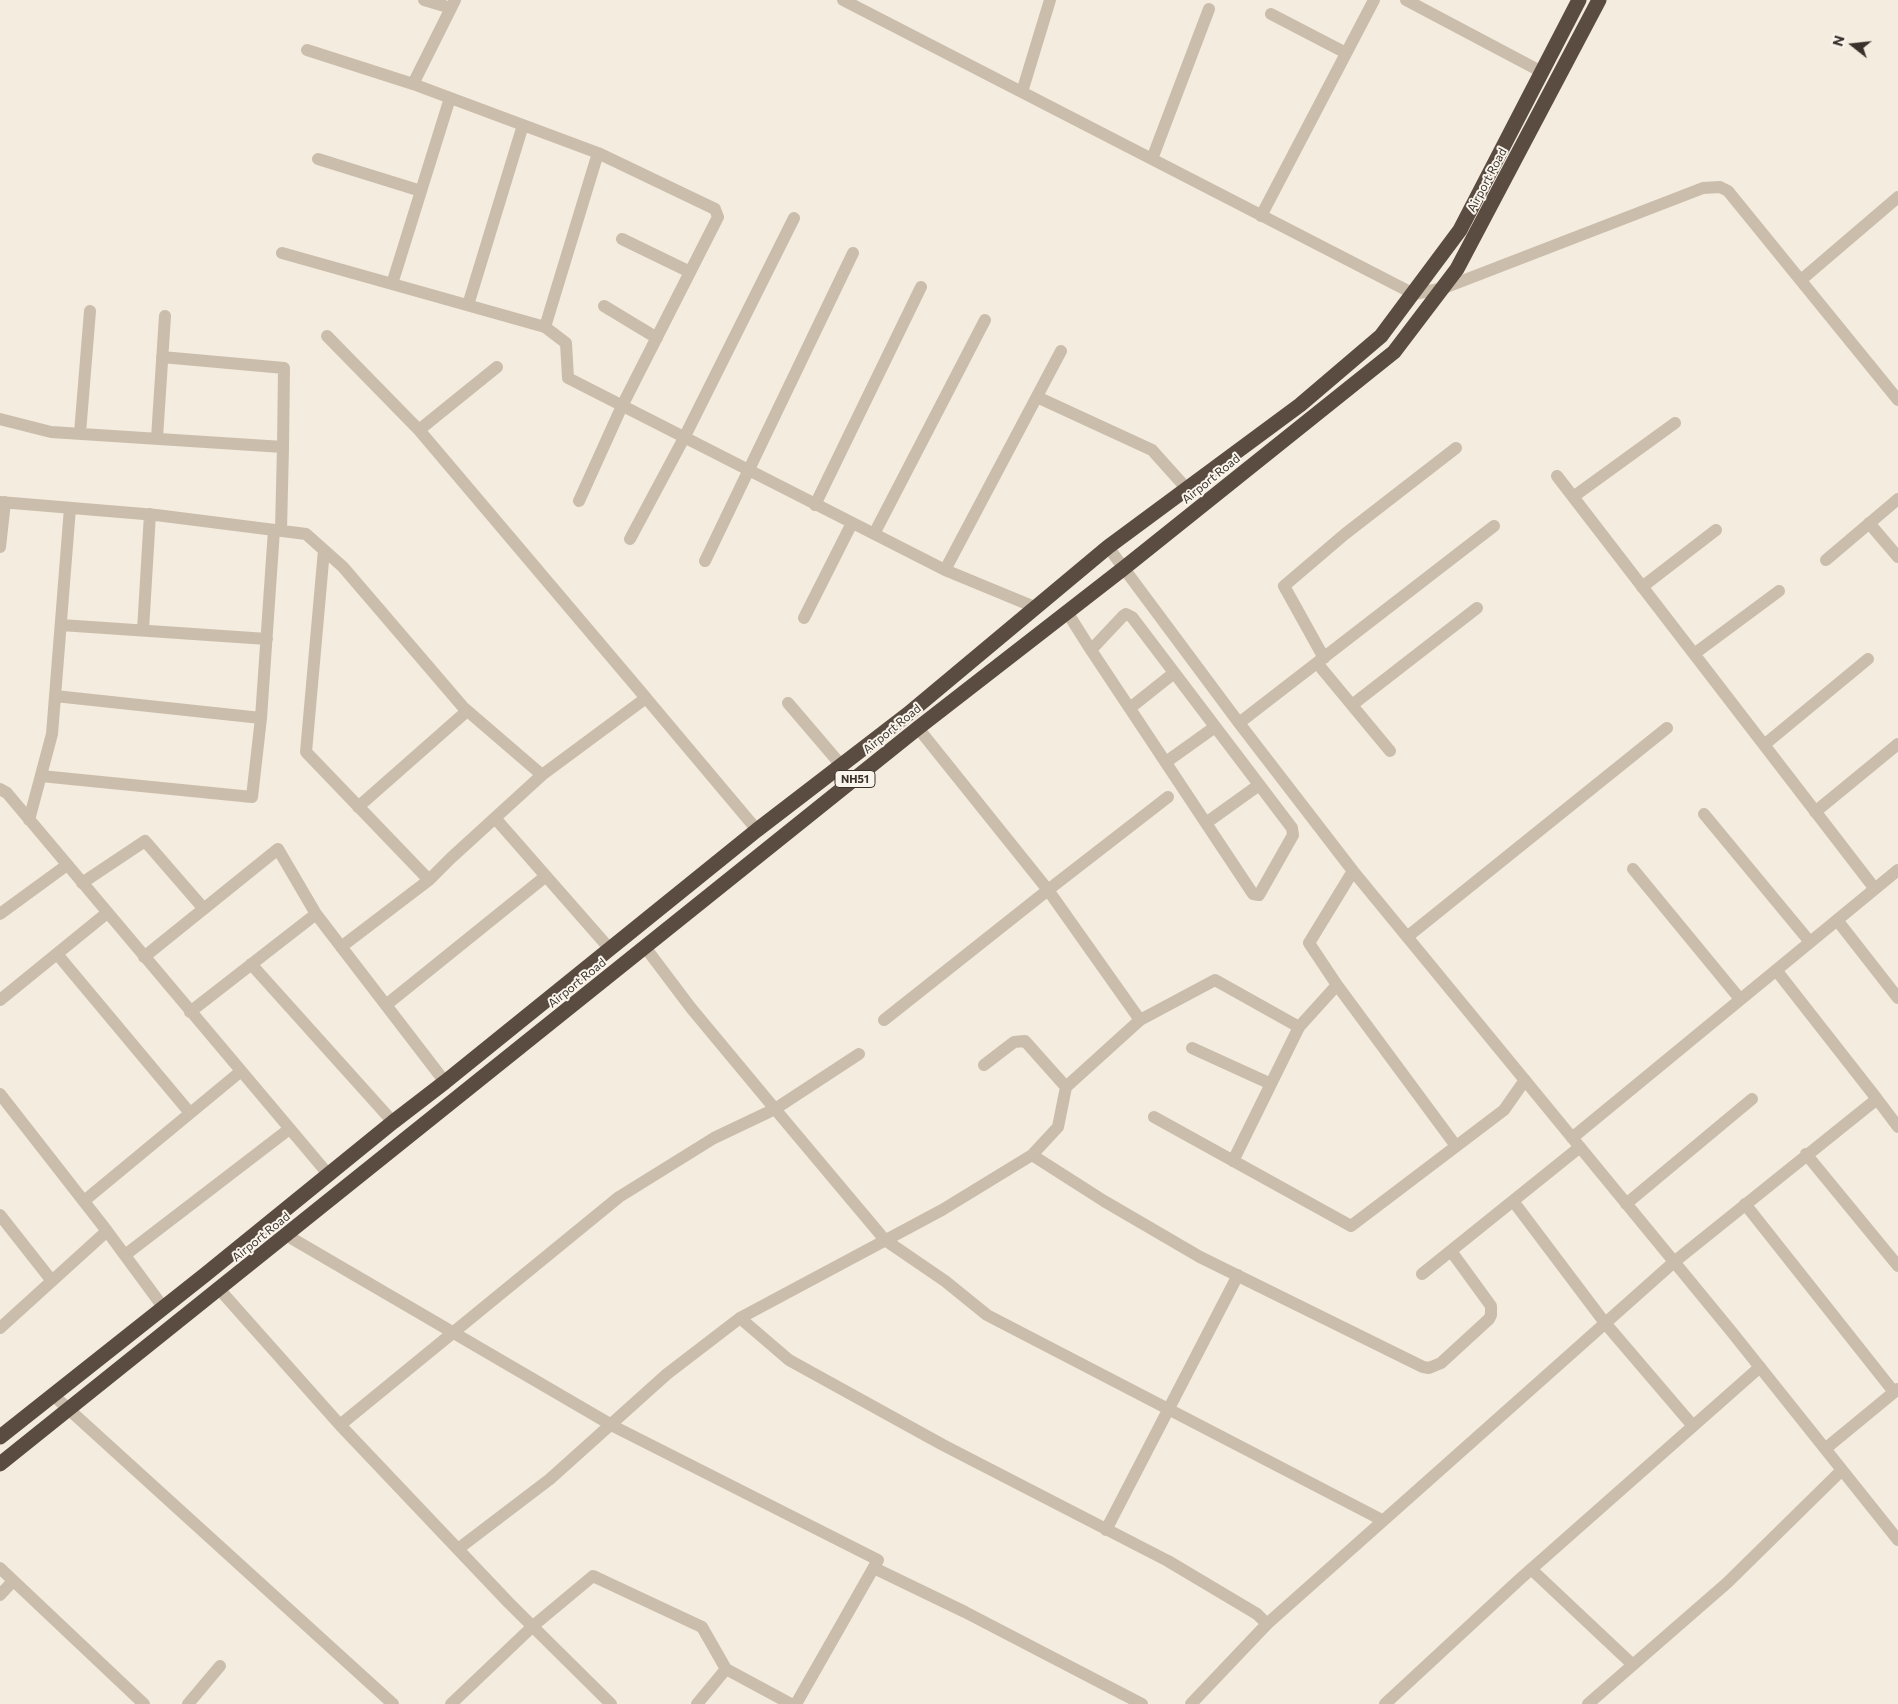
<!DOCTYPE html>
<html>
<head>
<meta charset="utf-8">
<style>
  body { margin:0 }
  #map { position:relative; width:1898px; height:1704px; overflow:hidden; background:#f3ecdf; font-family:Commissioner,sans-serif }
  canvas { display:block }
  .north { position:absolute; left:1828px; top:20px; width:50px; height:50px; -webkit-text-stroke:4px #faf5ec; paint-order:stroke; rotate:286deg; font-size:14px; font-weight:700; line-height:20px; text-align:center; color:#39312a }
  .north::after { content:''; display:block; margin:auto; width:18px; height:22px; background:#39312a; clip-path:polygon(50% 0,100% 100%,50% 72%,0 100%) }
</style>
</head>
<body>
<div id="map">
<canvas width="1898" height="1704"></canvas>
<div class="north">N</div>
</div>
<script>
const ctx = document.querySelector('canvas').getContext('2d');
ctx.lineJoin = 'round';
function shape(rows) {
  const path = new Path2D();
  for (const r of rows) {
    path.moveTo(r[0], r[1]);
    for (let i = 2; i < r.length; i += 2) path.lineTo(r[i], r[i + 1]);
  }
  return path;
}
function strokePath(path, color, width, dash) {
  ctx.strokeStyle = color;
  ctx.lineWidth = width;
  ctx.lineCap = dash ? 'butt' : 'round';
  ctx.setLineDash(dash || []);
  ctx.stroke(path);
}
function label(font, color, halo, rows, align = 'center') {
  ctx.font = font + ' Commissioner,sans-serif';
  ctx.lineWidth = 4;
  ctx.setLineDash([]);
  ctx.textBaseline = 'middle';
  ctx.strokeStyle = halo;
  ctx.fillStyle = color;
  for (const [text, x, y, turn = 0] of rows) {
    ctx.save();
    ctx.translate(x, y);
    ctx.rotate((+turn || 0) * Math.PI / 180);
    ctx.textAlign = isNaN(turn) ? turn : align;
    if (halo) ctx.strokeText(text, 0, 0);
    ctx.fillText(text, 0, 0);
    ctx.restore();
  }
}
strokePath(shape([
  [424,0,451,8],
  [843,0,1414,294,1444,288,1703,188,1720,187,1728,191,1898,400],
  [1406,0,1542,72],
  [1271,14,1346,53],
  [307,50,413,84],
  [1022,92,1050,0],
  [318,159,421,191],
  [1152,159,1209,9],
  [1261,216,1374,0],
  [622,239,690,272],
  [282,253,545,327,598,153,413,84,455,0],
  [1801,280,1898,197],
  [392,284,450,98],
  [468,305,523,125],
  [604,306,657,338],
  [545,327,566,343,568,378,945,570,1037,608],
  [327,336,419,430,646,698],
  [162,357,284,368,283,447],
  [1037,397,1152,450,1187,489],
  [0,419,51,432,283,447,281,530],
  [419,430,497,367],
  [80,433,90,311],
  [157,438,165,316],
  [1557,476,1875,889],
  [1573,497,1675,423],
  [579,501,622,406,718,217,715,209,598,153],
  [0,502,156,515,306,534,343,567,463,707,542,775,646,698,757,830],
  [815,505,921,287],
  [1869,523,1898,557],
  [874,534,985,320],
  [630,539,684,438,794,218],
  [0,547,5,502],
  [1108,547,1239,723,1353,871,1731,1331,1898,1540],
  [324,550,306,752,429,880],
  [1826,560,1898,499],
  [705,561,853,253],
  [945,570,1061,351],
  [1642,587,1716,530],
  [1067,612,1091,650,1253,894,1259,895,1293,835,1292,828,1132,617,1126,614,1123,616,1091,650],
  [804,618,852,523],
  [61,625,267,639],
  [143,630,150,514],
  [1694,654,1779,591],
  [1324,658,1284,586,1345,534,1456,448],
  [1317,663,1390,751],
  [55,696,261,718],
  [788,703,841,765],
  [1352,705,1477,608],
  [1130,708,1174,673],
  [1239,723,1494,526],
  [1764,745,1868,659],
  [1166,762,1215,727],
  [41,776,252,797,261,718,274,530],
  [0,789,7,793,328,1174],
  [358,807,467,711],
  [1815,812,1898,744],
  [1704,814,1810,942],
  [495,818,609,948],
  [29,820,52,734,70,508],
  [1206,823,1259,785],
  [1633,869,1740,999],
  [82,883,145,841,204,909],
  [0,914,67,865],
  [1837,920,1898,998],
  [1407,937,1667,728],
  [341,947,429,880,451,858,542,775],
  [57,954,190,1113],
  [144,957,278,849,316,914],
  [251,964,393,1122],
  [1776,970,1877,1099],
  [1337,985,1456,1146],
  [0,1000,107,913],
  [386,1005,546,876],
  [190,1012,316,914,445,1082],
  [884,1020,1048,890,918,728],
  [1140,1020,1215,980,1299,1027,1337,985,1309,943,1353,871],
  [1192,1048,1271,1084],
  [859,1054,775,1109,885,1240,945,1281,987,1315,1382,1520],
  [984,1065,1014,1042,1025,1041,1066,1087],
  [0,1094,107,1231],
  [1154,1117,1351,1226,1504,1110,1525,1080],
  [1572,1138,1898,870],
  [1806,1154,1898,1266],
  [1032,1155,1058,1127,1066,1087,1140,1020,1048,890,1168,797],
  [1233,1161,1299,1027],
  [84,1201,240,1072],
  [1513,1201,1605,1323,1693,1426],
  [1626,1204,1752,1099],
  [1745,1204,1894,1392],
  [0,1215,52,1281],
  [286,1235,615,1427,878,1560,796,1704],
  [125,1255,288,1130],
  [1422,1274,1580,1147],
  [220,1290,340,1425,509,1603,611,1704],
  [740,1318,789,1360,943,1445,1168,1561,1257,1614,1267,1624],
  [0,1328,107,1231,163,1307],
  [53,1395,393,1704],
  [340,1425,619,1197,714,1138,775,1109,691,1008,645,947],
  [1825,1449,1898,1389],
  [1106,1530,1238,1275],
  [458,1549,550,1479,667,1374,740,1318,942,1210,1032,1155,1104,1201,1200,1257,1423,1367,1429,1368,1441,1363,1489,1319,1491,1315,1491,1306,1451,1251],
  [0,1568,144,1704],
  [874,1568,965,1612,1142,1704],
  [1531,1569,1633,1665],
  [0,1595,13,1581],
  [188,1704,220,1666],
  [451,1704,533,1626,593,1576,702,1627,726,1669],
  [697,1704,726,1669,791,1704],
  [1191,1704,1267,1624,1674,1262,1877,1099,1898,1127],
  [1385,1704,1520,1579,1760,1367],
  [1588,1704,1727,1583,1842,1470]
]), '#cbbdab', 12);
strokePath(shape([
  [0,1437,206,1274,393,1122,445,1082,757,830,908,714,1108,547,1300,405,1381,336,1460,230,1579,0],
  [0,1464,918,728,1124,568,1394,352,1457,269,1599,0]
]), '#5a4c41', 15);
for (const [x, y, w] of [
  [855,779,40]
]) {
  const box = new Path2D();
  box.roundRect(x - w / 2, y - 8.5, w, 17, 4);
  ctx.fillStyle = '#faf5ec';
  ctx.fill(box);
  strokePath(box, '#39312a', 1);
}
label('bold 11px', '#39312a', null, [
  ["NH51",855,779]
]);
label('12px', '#39312a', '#faf5ec', [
  ["Airport Road",1487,180,-62],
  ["Airport Road",1211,479,-39],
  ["Airport Road",892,729,-39],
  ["Airport Road",577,983,-39],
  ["Airport Road",261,1237,-39]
]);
</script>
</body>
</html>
